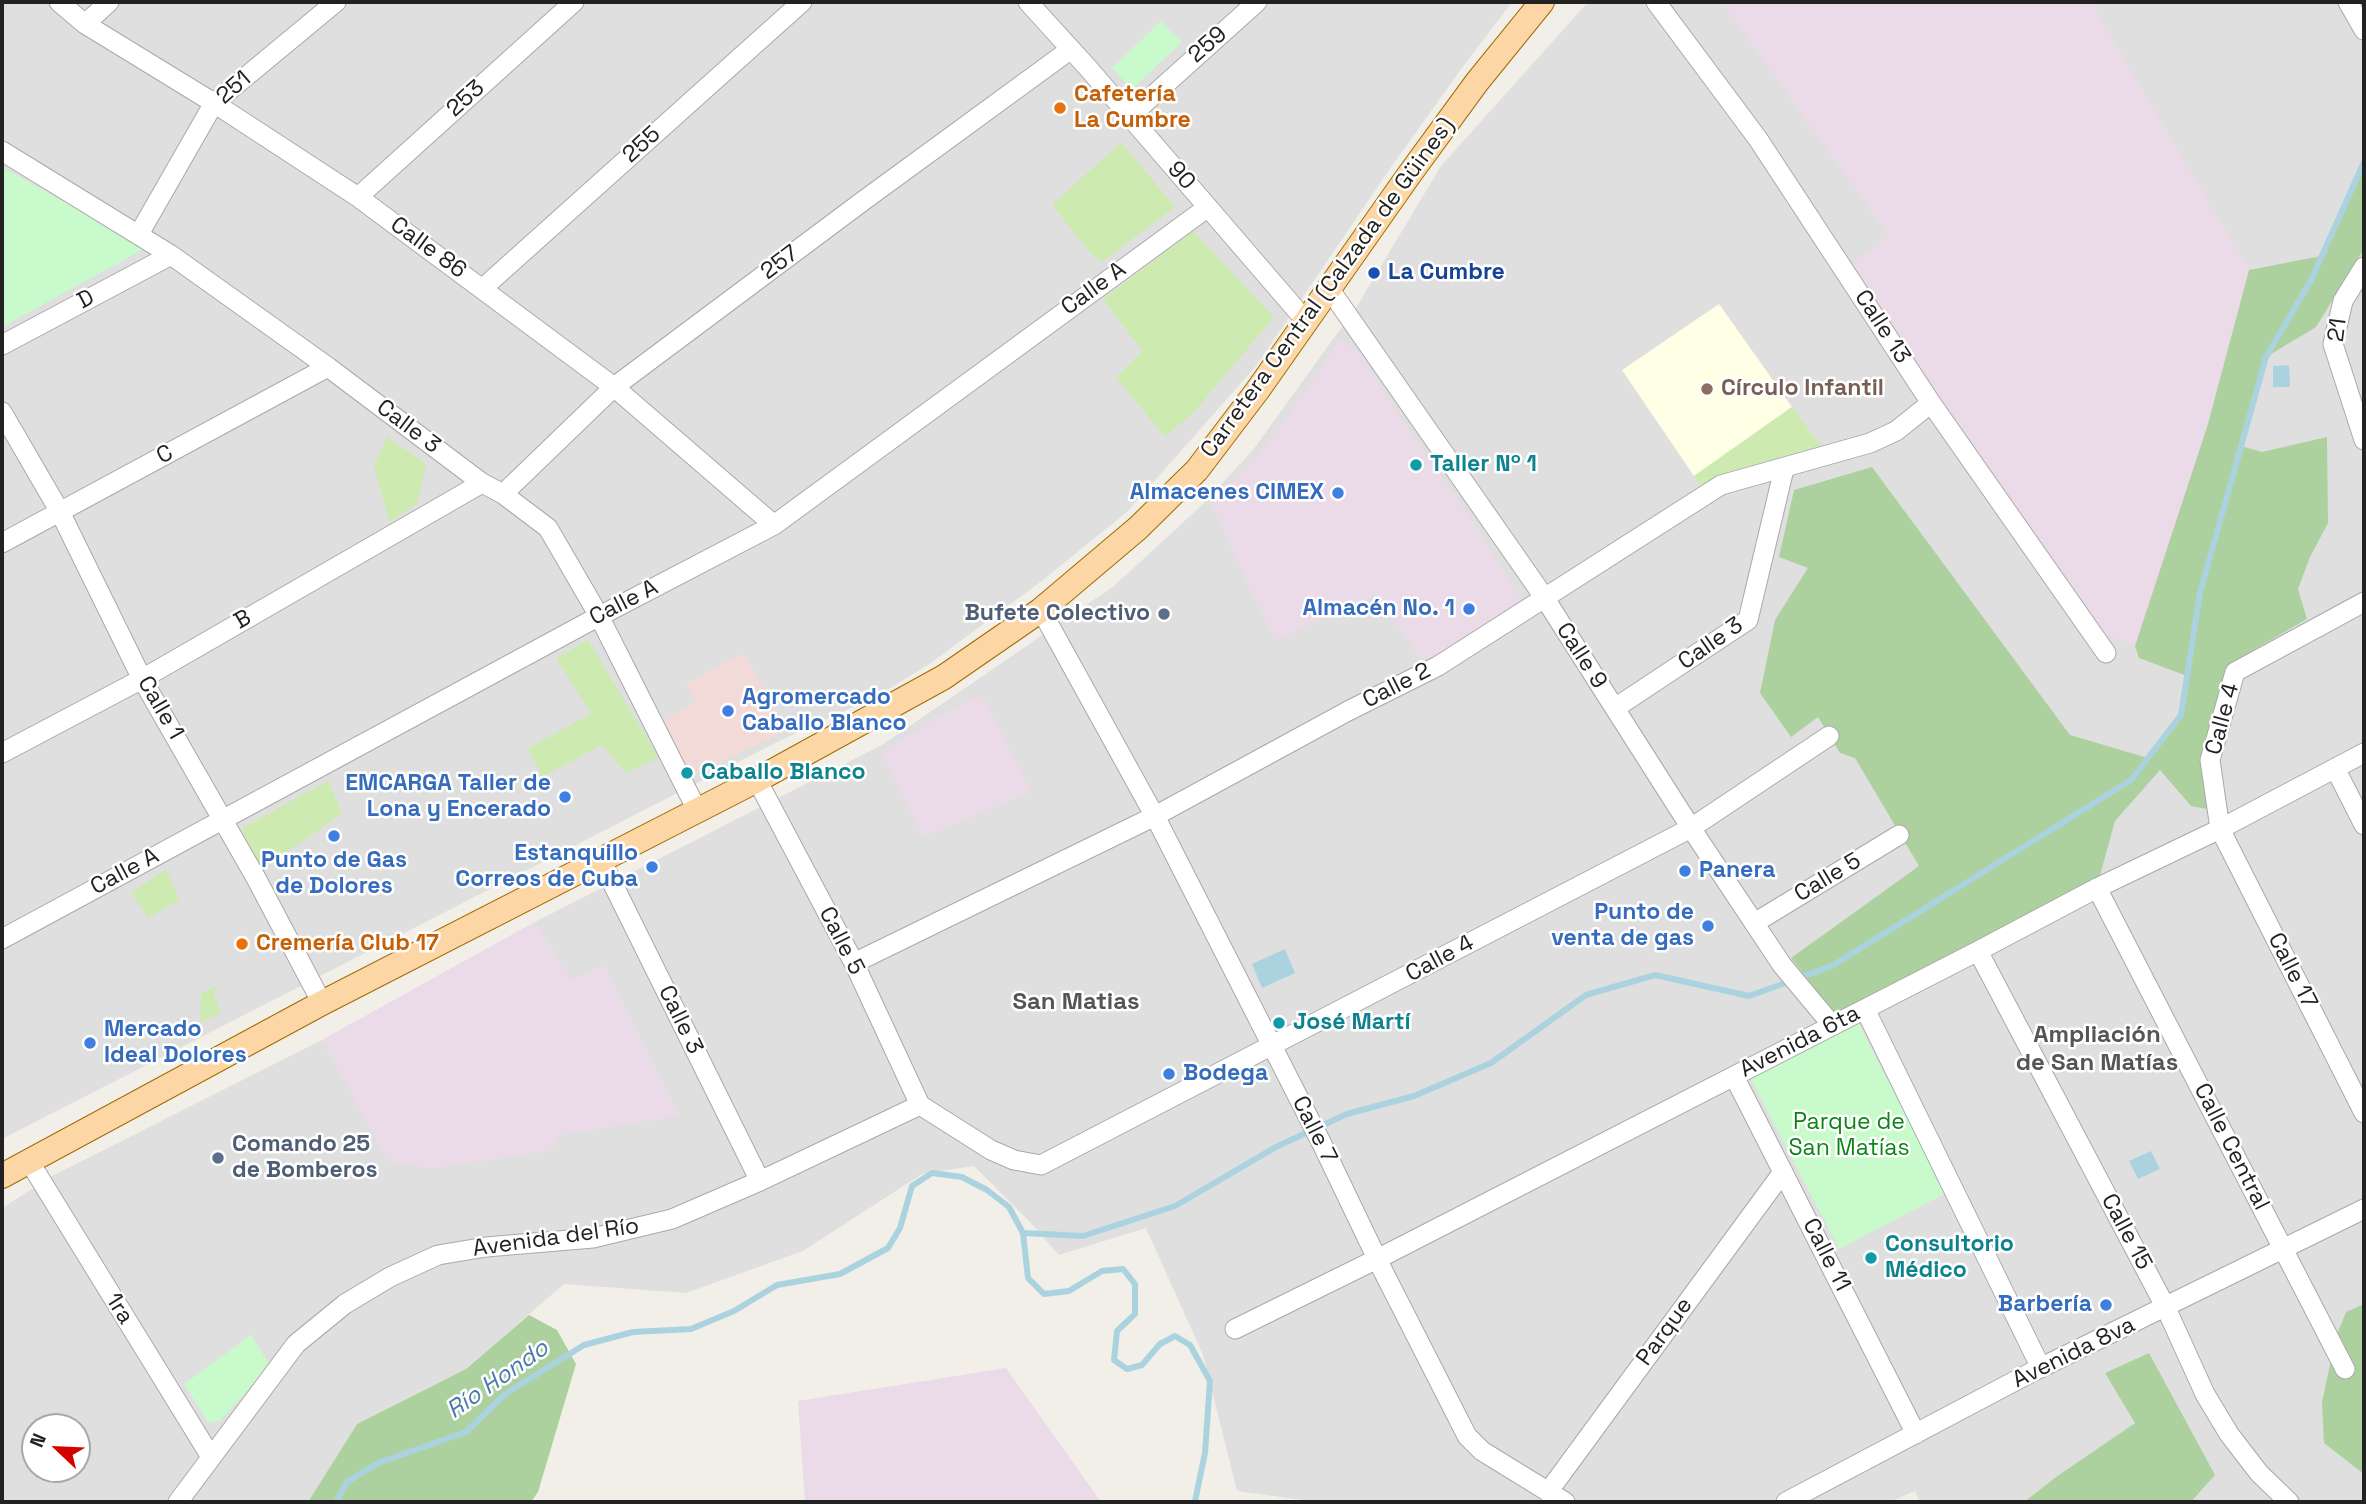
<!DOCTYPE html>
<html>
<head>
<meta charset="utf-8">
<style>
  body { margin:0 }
  #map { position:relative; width:2366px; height:1504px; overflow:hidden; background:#f2efe9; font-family:"Space Grotesk",sans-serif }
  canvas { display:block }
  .frame { position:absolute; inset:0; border:4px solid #222; pointer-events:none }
  .north { position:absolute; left:21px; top:1413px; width:70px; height:70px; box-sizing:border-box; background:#fff; border:2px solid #a7a7a7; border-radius:50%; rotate:293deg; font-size:19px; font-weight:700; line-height:28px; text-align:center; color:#222 }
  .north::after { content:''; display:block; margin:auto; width:24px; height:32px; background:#d40000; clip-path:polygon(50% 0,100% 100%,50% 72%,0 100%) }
</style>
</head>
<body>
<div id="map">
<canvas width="2366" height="1504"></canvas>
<div class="frame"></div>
<div class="north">N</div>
</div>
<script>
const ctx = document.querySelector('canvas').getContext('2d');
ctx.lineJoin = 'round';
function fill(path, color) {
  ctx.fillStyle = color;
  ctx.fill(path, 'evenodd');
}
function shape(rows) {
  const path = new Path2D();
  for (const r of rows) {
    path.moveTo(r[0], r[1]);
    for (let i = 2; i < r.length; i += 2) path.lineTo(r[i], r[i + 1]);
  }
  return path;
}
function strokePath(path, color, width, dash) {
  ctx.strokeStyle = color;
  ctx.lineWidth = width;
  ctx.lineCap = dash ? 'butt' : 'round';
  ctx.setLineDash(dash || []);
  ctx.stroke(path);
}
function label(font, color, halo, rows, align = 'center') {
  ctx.font = font + ' "Space Grotesk",sans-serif';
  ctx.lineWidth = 5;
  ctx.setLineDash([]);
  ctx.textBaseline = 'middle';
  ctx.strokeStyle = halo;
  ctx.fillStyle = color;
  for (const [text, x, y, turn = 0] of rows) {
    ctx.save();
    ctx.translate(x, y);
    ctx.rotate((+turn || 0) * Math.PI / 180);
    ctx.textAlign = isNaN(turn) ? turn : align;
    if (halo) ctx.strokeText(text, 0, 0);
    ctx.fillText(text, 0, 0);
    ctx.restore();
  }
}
fill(shape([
  [2,2,1512,2,1459,72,1389,170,1256,366,1128,511,1043,580,928,665,877,696,775,743,2,1139],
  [1588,2,2364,2,2364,1502,2191,1502,2215,1475,2135,1423,2056,1477,2024,1502,1920,1502,1915,1491,1890,1502,1317,1502,1237,1491,1203,1355,1146,1228,1059,1255,1029,1221,974,1166,922,1174,803,1251,686,1293,564,1284,466,1369,357,1424,308,1502,2,1502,2,1208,54,1175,322,1040,535,922,882,745,1114,586,1202,505,1253,450,1357,306,1441,166],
  [35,1427,77,1427,77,1469,35,1469]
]), '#e0dfdf');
fill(shape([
  [743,653,787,730,688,778,660,722,696,703,686,684]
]), '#f2dad9');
fill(shape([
  [1722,2,2090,2,2249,270,2208,424,2135,646,2102,633,1848,268,1889,236],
  [1340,339,1362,355,1387,398,1475,525,1522,602,1423,663,1379,594,1276,640,1249,587,1212,504,1259,455,1307,390],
  [978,695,986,703,1031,791,923,837,881,752],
  [535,922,572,981,604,965,679,1116,563,1134,548,1151,434,1168,389,1162,322,1040],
  [1006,1368,1101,1502,805,1502,798,1401]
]), '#ebdbe8');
fill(shape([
  [1719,304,1792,407,1694,476,1622,370]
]), '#ffffe5');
fill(shape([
  [1121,142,1175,207,1103,261,1092,255,1052,205],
  [1193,231,1274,317,1195,411,1165,437,1116,378,1142,351,1103,299],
  [1792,407,1821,446,1728,472,1700,485,1694,476],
  [387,437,426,464,417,504,389,522,374,466],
  [588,640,659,758,625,773,602,745,542,777,528,748,591,714,556,658],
  [328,781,342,813,299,844,257,869,242,828],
  [166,870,180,900,148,918,131,892],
  [217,986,214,995,221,1013,200,1023,201,993]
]), '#cdebb0');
fill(shape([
  [2364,162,2364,249,2316,327,2266,357,2241,446,2262,452,2327,437,2328,523,2310,557,2298,589,2307,619,2229,664,2202,762,2207,809,2191,806,2160,770,2115,821,2099,879,1836,1016,1791,958,1919,866,1855,758,1840,753,1818,717,1791,737,1760,693,1775,620,1808,568,1779,557,1794,490,1872,467,2070,735,2148,758,2181,715,2187,676,2139,658,2135,646,2208,424,2249,270,2321,256],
  [2364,1304,2364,1474,2324,1443,2322,1402,2336,1337,2346,1312],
  [529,1315,557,1330,576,1364,538,1492,531,1502,308,1502,357,1424,466,1369],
  [2149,1353,2215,1475,2191,1502,2024,1502,2056,1477,2135,1423,2105,1373]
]), '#add19e');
fill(shape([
  [1161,21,1182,42,1132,89,1112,68],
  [2,167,144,247,142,250,2,327],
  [1858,1023,1946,1193,1839,1249,1751,1079],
  [251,1335,270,1365,220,1421,208,1422,184,1384]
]), '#c8facc');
fill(shape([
  [2289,365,2290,387,2273,387,2273,366],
  [1285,949,1295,973,1262,988,1252,964],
  [2151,1151,2160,1169,2138,1179,2129,1161]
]), '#aad3df');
strokePath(shape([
  [1023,1233,1083,1236,1175,1206,1276,1147,1347,1114,1414,1096,1491,1063,1586,995,1655,975,1749,996,1832,966,2131,780,2181,715,2200,593,2266,357,2311,280,2364,162],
  [336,1502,347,1482,378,1463,466,1432,505,1394,584,1345,633,1332,691,1329,734,1311,777,1285,840,1274,888,1248,900,1228,912,1186,932,1173,962,1177,987,1190,1009,1207,1023,1233,1028,1278,1044,1294,1069,1291,1102,1271,1123,1269,1135,1284,1135,1314,1117,1331,1114,1360,1127,1369,1142,1365,1160,1344,1175,1336,1190,1345,1210,1381,1205,1453,1195,1501,1197,1502]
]), '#aad3df', 6);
const minor = shape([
  [59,2,85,24,214,103,358,197,614,387,774,525],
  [1028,2,1088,68,1305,320],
  [1656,2,1758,139,1931,403,2106,653],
  [2348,2,2364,30],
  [85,24,109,2],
  [1129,117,1257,2],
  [2,151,171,255,328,367,482,483,503,494,548,528,599,616,697,810],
  [358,197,574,2],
  [139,234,214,103,336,2],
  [2364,267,2343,301,2333,344,2364,440],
  [1328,287,1544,597,1691,828,1782,965,1832,1025],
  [483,288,802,2],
  [2,345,171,255],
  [2,412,60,512,142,679,256,878,322,1003],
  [503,494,614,387,863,201,1071,49],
  [2,543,328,367],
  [2364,602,2235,672,2210,760,2220,829,2364,1113],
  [1041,610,1158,822,1322,1144,1381,1267,1467,1436,1482,1451,1565,1502],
  [1615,708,1748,620,1784,469],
  [2,753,142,679,482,483],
  [2335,768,2364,825],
  [757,780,854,963,920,1105],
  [601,860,760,1181],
  [2097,888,2345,1369],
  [1756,922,1899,835],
  [2,939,592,620,774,525,1208,207],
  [1978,951,2166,1308,2205,1394,2229,1434,2259,1473,2289,1502],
  [854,963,1155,816,1348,711,1438,666,1721,485,1870,443,1896,431,1931,403],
  [1865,1009,2041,1368],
  [1734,1076,1916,1434],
  [920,1105,991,1150,1014,1160,1041,1165,1691,828,1829,736],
  [29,1161,211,1457],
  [1235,1329,1387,1254,1978,951,2097,888,2220,829,2364,753],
  [1548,1492,1783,1172],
  [178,1502,296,1344,345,1304,390,1277,438,1255,486,1247,593,1238,672,1219,760,1181,920,1105],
  [1786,1502,2032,1372,2364,1209]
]);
const major = shape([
  [2,1176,322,1003,757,780,944,677,1041,610,1138,528,1197,470,1257,391,1409,175,1477,82,1542,2]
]);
strokePath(minor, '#a9a9a9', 21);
strokePath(major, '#a06b00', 26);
strokePath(minor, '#fff', 19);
strokePath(major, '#fcd6a4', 24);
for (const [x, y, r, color] of [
  [1060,108,7,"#e8710a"],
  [1374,273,7,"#1a4fb4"],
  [1707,389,7,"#8d6e63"],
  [1416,465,7,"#0f9aa8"],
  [1338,493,7,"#3f7fe0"],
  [1469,609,7,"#3f7fe0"],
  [1164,614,7,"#5c6f8a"],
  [728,711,7,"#3f7fe0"],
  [687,773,7,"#0f9aa8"],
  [565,797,7,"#3f7fe0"],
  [334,836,7,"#3f7fe0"],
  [652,867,7,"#3f7fe0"],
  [1685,871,7,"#3f7fe0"],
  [1708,926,7,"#3f7fe0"],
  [242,944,7,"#e8710a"],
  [1279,1023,7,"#0f9aa8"],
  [90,1043,7,"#3f7fe0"],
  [1169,1074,7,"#3f7fe0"],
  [218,1158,7,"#5c6f8a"],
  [1871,1258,7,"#0f9aa8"],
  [2106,1305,7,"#3f7fe0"]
]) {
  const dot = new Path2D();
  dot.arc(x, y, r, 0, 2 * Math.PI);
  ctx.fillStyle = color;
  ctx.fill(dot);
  strokePath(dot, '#fff', 2.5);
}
label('23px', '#222', '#fff', [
  ["259",1208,45,-41],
  ["251",234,88,-41],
  ["253",466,99,-42],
  ["255",642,145,-42],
  ["90",1181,176,49],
  ["Calle 86",428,248,36],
  ["257",780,263,-37],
  ["Carretera Central (Calzada de Güines)",1328,288,-54],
  ["Calle A",1094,289,-36],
  ["D",86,300,-28],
  ["Calle 13",1882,327,57],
  ["21",2338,330,-83],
  ["Calle 3",408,427,37],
  ["C",165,455,-28],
  ["Calle A",624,603,-27],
  ["B",243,620,-30],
  ["Calle 3",1711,644,-35],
  ["Calle 9",1581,656,57],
  ["Calle 2",1397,686,-27],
  ["Calle 1",160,708,60],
  ["Calle 4",2223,719,-75],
  ["Calle A",125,872,-28],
  ["Calle 5",1828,878,-31],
  ["Calle 5",841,941,63],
  ["Calle 4",1440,959,-28],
  ["Calle 17",2292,971,63],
  ["Calle 3",680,1020,64],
  ["Avenida 6ta",1800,1042,-27],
  ["Calle 7",1314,1130,63],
  ["Calle Central",2231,1147,63],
  ["Calle 15",2126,1232,62],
  ["Avenida del Río",556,1238,-8],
  ["Calle 11",1826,1255,63],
  ["1ra",119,1309,58],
  ["Parque",1665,1332,-54],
  ["Avenida 8va",2074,1353,-26]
]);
label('bold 23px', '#c56008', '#fff', [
  ["Cafetería",1074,95],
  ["La Cumbre",1074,121],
  ["Cremería Club 17",256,944]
], 'left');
label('bold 23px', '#164399', '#fff', [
  ["La Cumbre",1388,273]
], 'left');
label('bold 23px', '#785e54', '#fff', [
  ["Círculo Infantil",1721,389]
], 'left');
label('bold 23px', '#0d838f', '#fff', [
  ["Taller Nº 1",1430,465],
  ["Caballo Blanco",701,773],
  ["José Martí",1293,1023],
  ["Consultorio",1885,1245],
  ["Médico",1885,1271]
], 'left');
label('bold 23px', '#366cbe', '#fff', [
  ["Almacenes CIMEX",1324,493],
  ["Almacén No. 1",1455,609],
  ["Agromercado",742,698,"left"],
  ["Caballo Blanco",742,724,"left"],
  ["EMCARGA Taller de",551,784],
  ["Lona y Encerado",551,810],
  ["Estanquillo",638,854],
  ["Correos de Cuba",638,880],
  ["Punto de Gas",334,861,"center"],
  ["de Dolores",334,887,"center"],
  ["Panera",1699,871,"left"],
  ["Punto de",1694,913],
  ["venta de gas",1694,939],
  ["Mercado",104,1030,"left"],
  ["Ideal Dolores",104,1056,"left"],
  ["Bodega",1183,1074,"left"],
  ["Barbería",2092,1305]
], 'right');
label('bold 23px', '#4e5e75', '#fff', [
  ["Bufete Colectivo",1150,614],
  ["Comando 25",232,1145,"left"],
  ["de Bomberos",232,1171,"left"]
], 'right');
label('23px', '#0c8416', '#fff', [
  ["Parque de",1849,1123],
  ["San Matías",1849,1149]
]);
label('bold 24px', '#555', '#fff', [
  ["San Matias",1076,1002],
  ["Ampliación",2097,1035],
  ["de San Matías",2097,1063]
]);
label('italic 24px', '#4a7aab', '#fff', [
  ["Río Hondo",498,1380,-35]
]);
</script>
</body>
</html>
